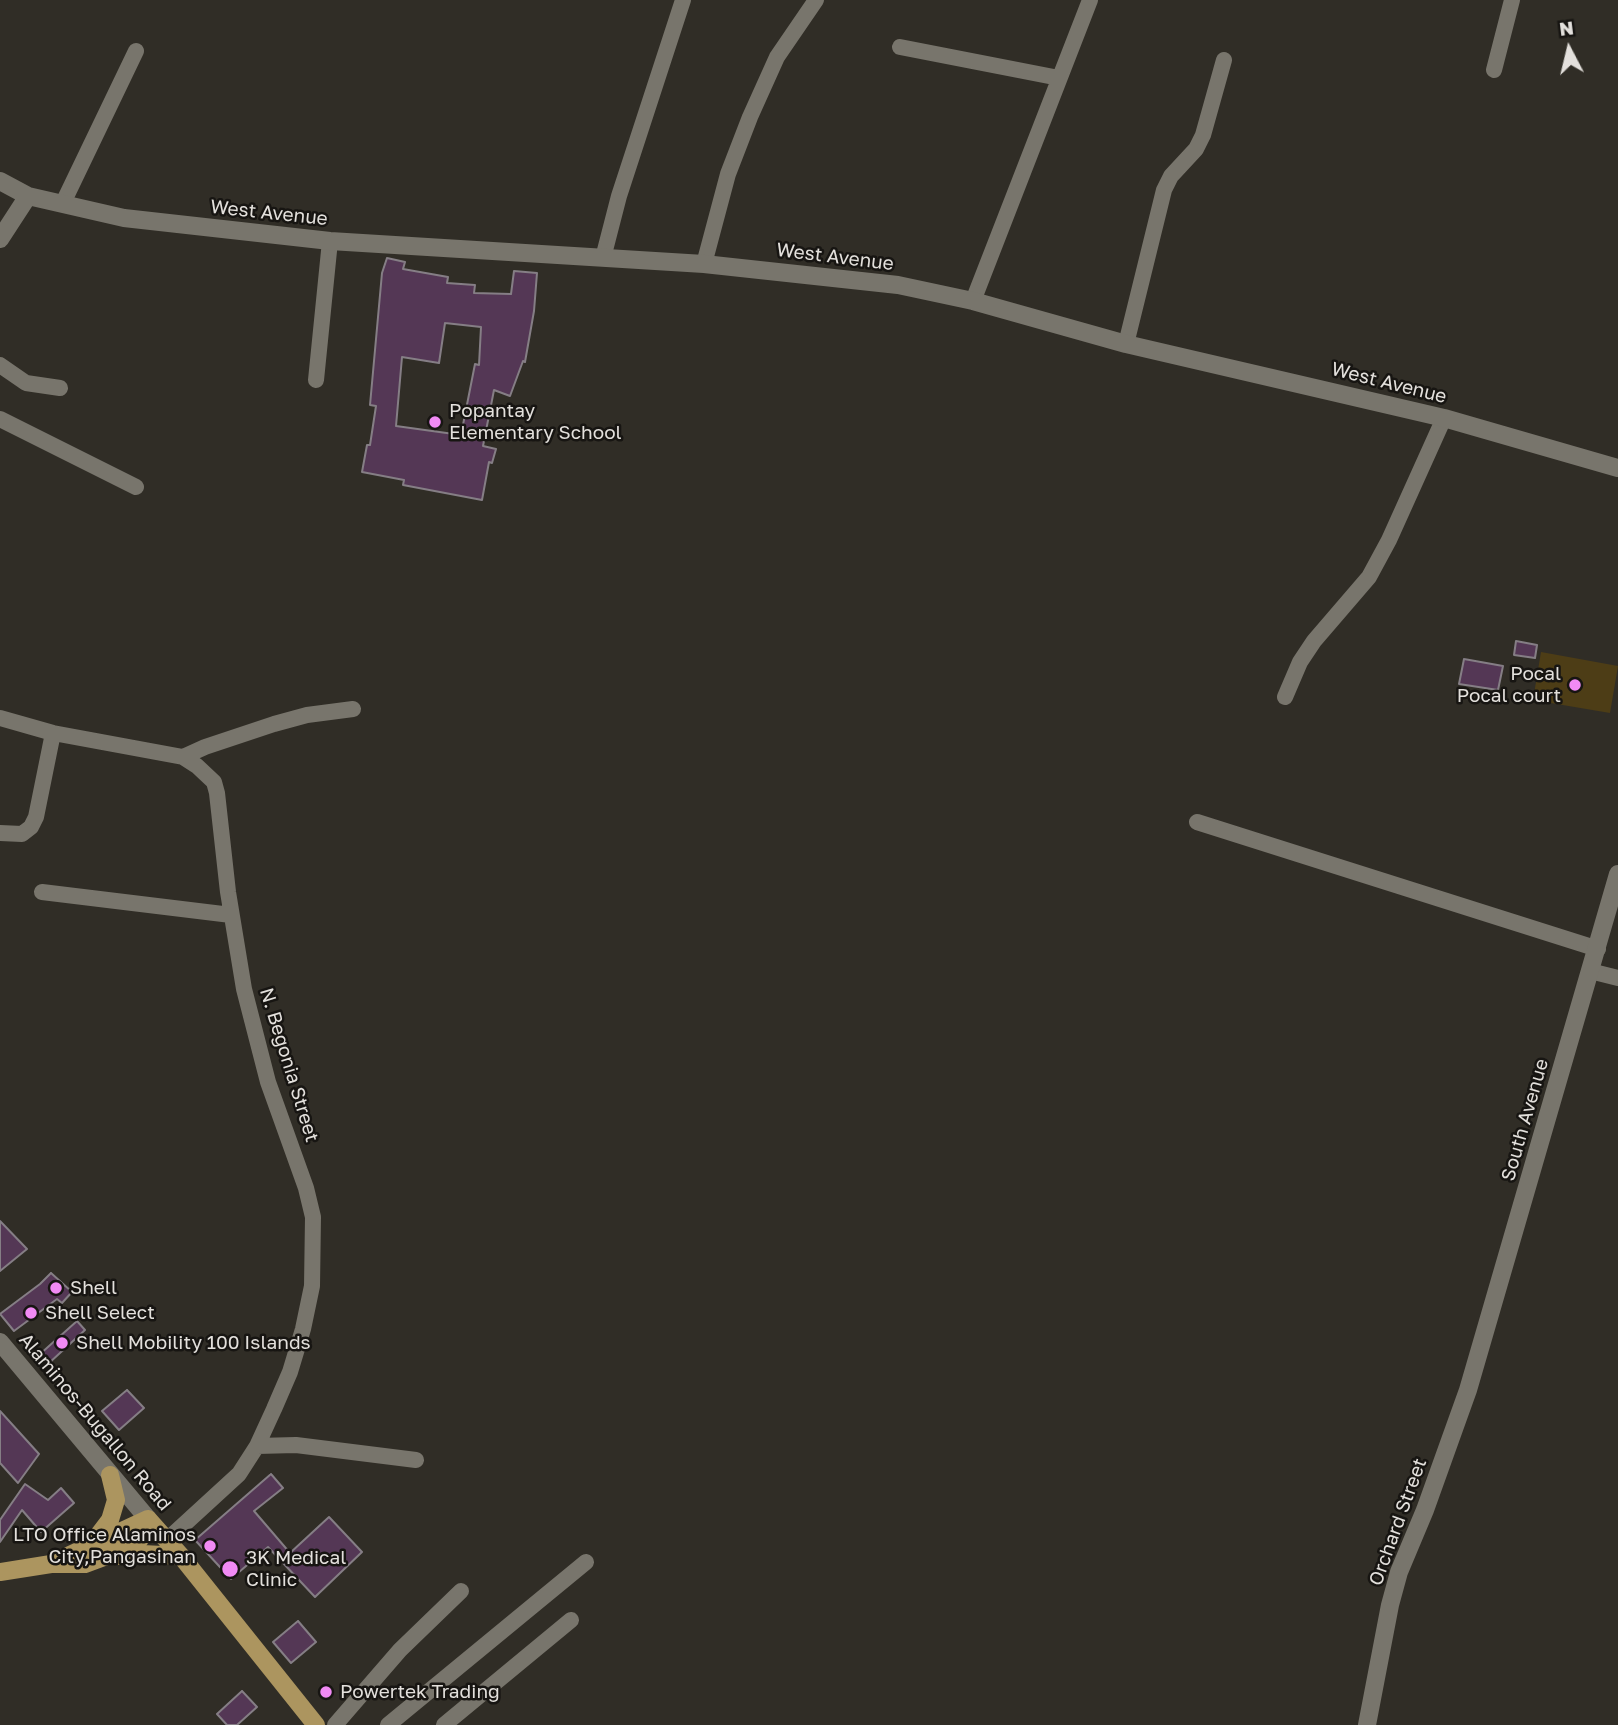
<!DOCTYPE html>
<html>
<head>
<meta charset="utf-8">
<style>
  body { margin:0 }
  #map { position:relative; width:1618px; height:1725px; overflow:hidden; background:#302d26; font-family:"Golos Text",sans-serif }
  canvas { display:block }
  .north { position:absolute; left:1534px; top:14px; width:70px; height:70px; -webkit-text-stroke:5px #171512; paint-order:stroke; rotate:353deg; font-size:19px; font-weight:700; line-height:28px; text-align:center; color:#e3e0dc }
  .north::after { content:''; display:block; margin:auto; width:24px; height:32px; background:#e3e0dc; clip-path:polygon(50% 0,100% 100%,50% 72%,0 100%) }
</style>
</head>
<body>
<div id="map">
<canvas width="1618" height="1725"></canvas>
<div class="north">N</div>
</div>
<script>
const ctx = document.querySelector('canvas').getContext('2d');
ctx.lineJoin = 'round';
function fill(path, color) {
  ctx.fillStyle = color;
  ctx.fill(path, 'evenodd');
}
function shape(rows) {
  const path = new Path2D();
  for (const r of rows) {
    path.moveTo(r[0], r[1]);
    for (let i = 2; i < r.length; i += 2) path.lineTo(r[i], r[i + 1]);
  }
  return path;
}
function strokePath(path, color, width, dash) {
  ctx.strokeStyle = color;
  ctx.lineWidth = width;
  ctx.lineCap = dash ? 'butt' : 'round';
  ctx.setLineDash(dash || []);
  ctx.stroke(path);
}
function label(font, color, halo, rows, align = 'center') {
  ctx.font = font + ' "Golos Text",sans-serif';
  ctx.lineWidth = 5;
  ctx.setLineDash([]);
  ctx.textBaseline = 'middle';
  ctx.strokeStyle = halo;
  ctx.fillStyle = color;
  for (const [text, x, y, turn = 0] of rows) {
    ctx.save();
    ctx.translate(x, y);
    ctx.rotate((+turn || 0) * Math.PI / 180);
    ctx.textAlign = isNaN(turn) ? turn : align;
    if (halo) ctx.strokeText(text, 0, 0);
    ctx.fillText(text, 0, 0);
    ctx.restore();
  }
}
fill(shape([
  [1541,652,1618,666,1610,713,1533,700]
]), '#4d3d16');
const building = shape([
  [387,258,405,262,403,269,448,277,447,283,475,285,474,293,511,294,514,271,537,273,534,311,525,362,523,361,510,396,494,390,483,446,496,449,492,463,489,462,482,500,403,485,404,480,362,472,367,445,370,445,376,406,370,405,382,273,387,258],
  [445,323,481,327,479,365,475,364,461,435,396,426,402,357,439,363,445,323],
  [1516,641,1537,645,1535,658,1514,655,1516,641],
  [1464,659,1503,666,1498,690,1459,684,1464,659],
  [0,1221,27,1249,0,1271,0,1221],
  [51,1273,72,1292,62,1303,57,1299,14,1331,0,1314,40,1284,51,1273],
  [77,1321,85,1330,48,1364,39,1355,77,1321],
  [127,1390,144,1408,119,1430,102,1411,127,1390],
  [0,1411,39,1454,18,1483,0,1463,0,1411],
  [271,1474,283,1488,254,1511,290,1553,329,1517,362,1552,315,1597,268,1547,231,1579,195,1540,271,1474],
  [25,1484,48,1500,61,1488,74,1503,41,1532,22,1510,0,1542,0,1520,25,1484],
  [298,1621,316,1642,291,1663,273,1642,298,1621],
  [242,1691,257,1707,237,1725,227,1725,217,1714,242,1691]
]);
fill(building, '#543755');
strokePath(building, '#857e85', 2);
strokePath(shape([
  [900,47,1059,78],
  [1494,70,1512,0],
  [63,203,136,51],
  [603,258,619,196,683,0],
  [704,264,728,174,750,117,777,57,816,0],
  [973,301,1090,0],
  [1126,344,1164,190,1171,176,1196,149,1203,135,1224,60],
  [0,365,26,383,60,388],
  [316,380,330,241],
  [0,419,136,487],
  [1285,697,1300,662,1314,641,1369,577,1389,540,1444,418],
  [0,718,53,733,183,757,197,766,214,782,217,793,228,892,244,989,268,1082,306,1188,313,1217,312,1286,303,1329,290,1372,274,1409,257,1446,239,1474,167,1540],
  [183,757,205,747,274,724,307,715,353,709],
  [1197,822,1598,949],
  [0,833,22,834,31,827,36,817,53,733],
  [42,892,231,915],
  [1590,971,1618,978],
  [257,1446,296,1445,416,1460],
  [335,1725,400,1650,461,1591],
  [388,1725,586,1562],
  [444,1725,571,1620]
]), '#78756c', 16);
strokePath(shape([
  [0,181,28,196,124,218,330,241,704,264,898,285,973,301,1126,344,1444,418,1618,468],
  [0,239,28,196],
  [1367,1725,1390,1605,1399,1572,1425,1510,1468,1390,1618,874]
]), '#78756c', 18);
strokePath(shape([
  [0,1342,148,1519]
]), '#78756c', 18);
strokePath(shape([
  [148,1519,181,1556,316,1725],
  [94,1541,110,1520,116,1500,110,1475],
  [119,1556,143,1554,181,1556],
  [57,1561,148,1519],
  [0,1572,51,1564,85,1564,120,1551,133,1546,141,1538,148,1519]
]), '#ac955f', 18);
for (const [x, y, r, color] of [
  [435,422,7,"#f18af4"],
  [1575,685,7,"#f18af4"],
  [56,1288,7,"#f18af4"],
  [31,1313,7,"#f18af4"],
  [62,1343,7,"#f18af4"],
  [210,1546,7,"#f18af4"],
  [230,1569,9,"#f18af4"],
  [326,1692,7,"#f18af4"]
]) {
  const dot = new Path2D();
  dot.arc(x, y, r, 0, 2 * Math.PI);
  ctx.fillStyle = color;
  ctx.fill(dot);
  strokePath(dot, '#171512', 2.5);
}
label('19px', '#e3e0dc', '#171512', [
  ["West Avenue",269,213,6],
  ["West Avenue",835,257,7],
  ["West Avenue",1389,383,14],
  ["N. Begonia Street",289,1065,73],
  ["South Avenue",1525,1120,-74],
  ["Alaminos-Bugallon Road",95,1422,50],
  ["Orchard Street",1398,1522,-70]
]);
label('19px', '#e3e0dc', '#171512', [
  ["Popantay",449,411],
  ["Elementary School",449,433],
  ["Pocal",1561,674,"right"],
  ["Pocal court",1561,696,"right"],
  ["Shell",70,1288],
  ["Shell Select",45,1313],
  ["Shell Mobility 100 Islands",76,1343],
  ["LTO Office Alaminos",196,1535,"right"],
  ["City,Pangasinan",196,1557,"right"],
  ["3K Medical",246,1558],
  ["Clinic",246,1580],
  ["Powertek Trading",340,1692]
], 'left');
</script>
</body>
</html>
